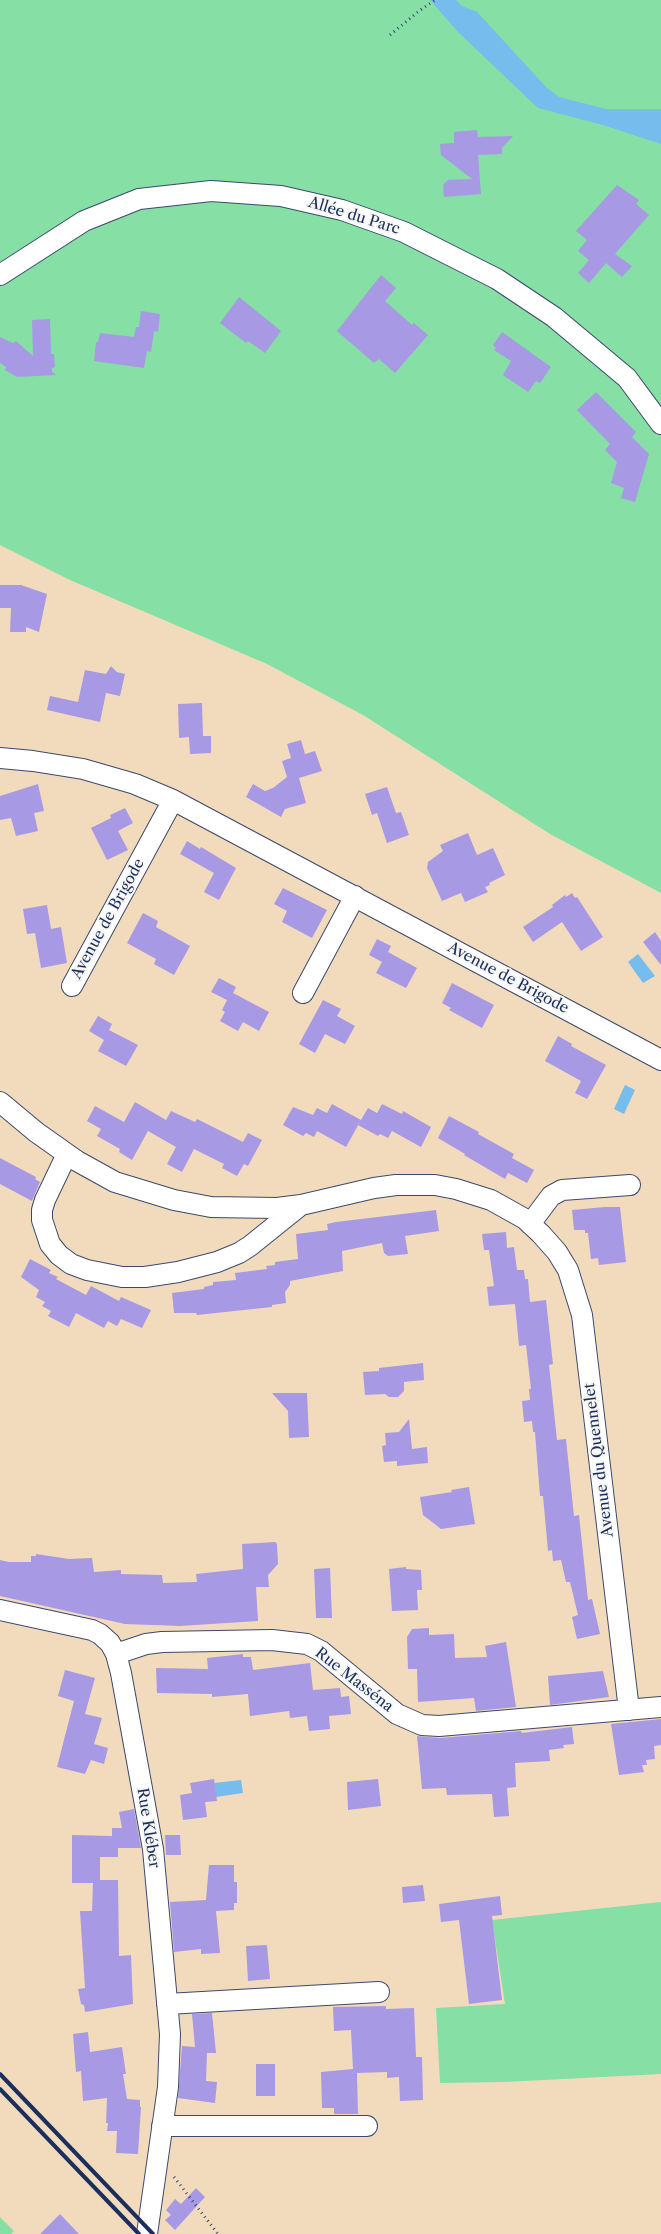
<!DOCTYPE html>
<html>
<head>
<meta charset="utf-8">
<style>
  body { margin:0 }
  canvas { display:block; background:#f2dbbc }
</style>
</head>
<body>
<canvas width="661" height="2234"></canvas>
<script>
const ctx = document.querySelector('canvas').getContext('2d');
ctx.lineJoin = 'round';
function fill(path, color) {
  ctx.fillStyle = color;
  ctx.fill(path, 'evenodd');
}
function shape(rows) {
  const path = new Path2D();
  for (const r of rows) {
    path.moveTo(r[0], r[1]);
    for (let i = 2; i < r.length; i += 2) path.lineTo(r[i], r[i + 1]);
  }
  return path;
}
function strokePath(path, color, width, dash) {
  ctx.strokeStyle = color;
  ctx.lineWidth = width;
  ctx.lineCap = dash ? 'butt' : 'round';
  ctx.setLineDash(dash || []);
  ctx.stroke(path);
}
function label(font, color, halo, rows, align = 'center') {
  ctx.font = font + ' "Libre Caslon Text",serif';
  ctx.lineWidth = 4;
  ctx.setLineDash([]);
  ctx.textBaseline = 'middle';
  ctx.strokeStyle = halo;
  ctx.fillStyle = color;
  for (const [text, x, y, turn = 0] of rows) {
    ctx.save();
    ctx.translate(x, y);
    ctx.rotate((+turn || 0) * Math.PI / 180);
    ctx.textAlign = isNaN(turn) ? turn : align;
    if (halo) ctx.strokeText(text, 0, 0);
    ctx.fillText(text, 0, 0);
    ctx.restore();
  }
}
fill(shape([
  [0,0,661,0,661,893,550,834,363,715,267,664,70,580,0,545],
  [661,1902,661,2074,505,2082,440,2083,436,2008,505,2004,492,1920],
  [0,2217,14,2231,11,2234,0,2234]
]), '#86dfa4');
fill(shape([
  [430,0,456,0,462,6,477,12,547,88,559,97,606,109,661,109,661,144,603,125,538,108,458,32],
  [638,954,655,976,643,983,628,962],
  [625,1085,635,1090,624,1114,614,1109],
  [241,1780,243,1793,216,1797,214,1783]
]), '#76bced');
fill(shape([
  [477,130,478,137,513,136,502,148,502,154,478,155,481,194,444,197,443,185,448,180,472,179,441,155,440,144,454,143,454,132],
  [617,185,639,200,636,204,649,215,615,254,632,266,622,277,606,263,589,283,578,273,589,260,578,251,587,240,576,231],
  [381,275,396,288,385,301,412,325,414,323,428,335,395,373,379,359,374,363,337,331],
  [239,297,281,331,265,353,248,341,246,343,220,323],
  [141,311,160,314,158,332,154,331,151,352,147,351,144,368,94,361,96,342,98,342,100,333,134,337,136,327,139,327],
  [50,319,51,354,54,354,55,367,52,368,52,372,56,375,17,377,5,370,6,367,0,363,0,337,13,343,16,341,33,356,32,320],
  [502,332,551,367,540,383,536,381,528,392,503,375,511,361,494,350,496,348,493,345],
  [596,392,636,432,632,437,649,454,635,502,621,498,624,488,611,483,617,462,605,450,610,444,577,410],
  [0,585,21,585,47,594,39,632,26,627,26,632,10,632,11,608,0,608],
  [111,666,117,672,125,674,120,696,106,693,100,722,47,710,50,696,78,702,85,670,106,674],
  [202,703,203,736,211,736,211,753,190,754,189,737,179,738,178,704],
  [301,740,305,754,315,751,322,771,299,778,306,803,285,809,281,817,246,797,253,784,265,791,273,788,287,777,282,761,291,758,287,744],
  [38,784,44,811,34,813,38,831,16,836,11,818,0,820,0,796],
  [387,787,396,813,401,812,409,835,387,843,377,813,372,815,365,794],
  [125,808,133,823,118,831,128,850,107,860,91,828,111,818,110,815],
  [468,833,477,855,493,848,505,875,489,883,490,885,485,887,488,892,465,902,461,893,442,901,427,868,428,862,443,851,440,845],
  [187,841,200,849,201,847,236,868,219,900,204,892,214,873,180,854],
  [283,888,327,910,312,938,282,922,287,911,274,904],
  [572,893,575,898,577,897,603,937,581,951,562,922,533,942,523,927,553,907,552,905,565,895,566,897],
  [47,905,51,929,61,927,67,963,41,968,35,933,27,934,23,909],
  [143,913,158,921,156,927,190,946,174,975,154,964,156,959,127,943],
  [655,932,661,941,661,965,643,942],
  [377,939,391,946,388,952,417,968,406,988,376,973,382,962,369,955],
  [219,978,236,987,233,993,269,1012,259,1031,243,1022,238,1031,220,1021,225,1012,222,1010,227,1000,211,992],
  [452,983,494,1005,482,1028,449,1010,451,1008,442,1003],
  [323,1000,341,1009,337,1016,355,1026,345,1044,325,1034,315,1053,299,1044],
  [98,1016,112,1024,109,1030,138,1045,126,1066,98,1051,104,1040,89,1031],
  [558,1036,572,1044,571,1046,606,1065,587,1099,575,1093,581,1081,545,1061],
  [135,1102,166,1120,171,1111,195,1122,197,1119,243,1142,248,1133,262,1140,248,1166,244,1164,237,1176,222,1168,224,1164,194,1149,182,1172,167,1164,176,1147,148,1131,132,1160,119,1152,120,1149,97,1136,101,1129,87,1121,95,1106,124,1122],
  [332,1104,361,1120,346,1147,317,1131,314,1137,306,1133,303,1136,283,1125,293,1107,313,1115,317,1108,327,1113],
  [382,1104,402,1114,403,1111,431,1127,421,1147,392,1131,388,1138,380,1134,378,1136,358,1125,368,1108,377,1113],
  [449,1116,479,1132,478,1134,514,1154,512,1158,534,1170,527,1183,508,1173,505,1179,464,1155,465,1154,438,1138],
  [0,1158,36,1177,35,1179,40,1182,32,1201,0,1184],
  [605,1207,620,1207,626,1262,599,1265,598,1258,591,1259,588,1233,585,1233,585,1230,574,1230,572,1210],
  [436,1210,439,1231,405,1236,408,1254,388,1256,384,1253,382,1243,342,1251,343,1271,290,1281,290,1285,285,1292,286,1303,272,1305,272,1307,197,1315,196,1313,174,1313,172,1293,204,1289,204,1287,213,1285,213,1282,236,1280,235,1273,267,1269,266,1266,275,1265,275,1262,298,1259,296,1234,328,1230,327,1224,336,1222],
  [506,1232,507,1248,514,1247,517,1270,524,1270,525,1279,528,1279,530,1302,546,1300,553,1364,549,1365,557,1440,566,1439,574,1516,579,1515,588,1600,592,1599,600,1634,577,1639,572,1617,578,1615,570,1582,566,1582,561,1560,553,1561,552,1550,548,1551,543,1496,540,1496,535,1432,533,1432,532,1421,524,1422,522,1401,530,1400,529,1389,531,1389,526,1345,519,1346,515,1304,489,1306,487,1287,494,1286,489,1250,484,1250,482,1234],
  [30,1259,51,1270,49,1273,58,1277,56,1279,86,1295,91,1286,119,1301,121,1297,151,1310,142,1328,121,1319,117,1326,108,1321,104,1328,76,1313,69,1327,48,1316,51,1311,42,1306,45,1302,36,1297,39,1290,21,1277],
  [423,1363,424,1380,404,1382,404,1391,398,1397,389,1397,385,1394,365,1395,363,1372,379,1371,379,1368],
  [272,1393,307,1393,309,1437,289,1438,288,1411],
  [409,1419,412,1449,427,1447,428,1463,397,1466,397,1461,384,1462,382,1446,386,1445,385,1433,399,1432],
  [469,1487,475,1524,441,1529,423,1515,420,1497,452,1492,451,1490],
  [275,1542,277,1544,278,1564,268,1575,269,1587,256,1587,258,1621,180,1626,125,1624,0,1596,0,1560,9,1562,31,1562,31,1556,36,1556,36,1554,69,1559,92,1558,94,1572,121,1570,121,1574,162,1575,163,1583,197,1582,196,1574,243,1569,242,1544],
  [406,1567,406,1569,421,1570,422,1590,417,1590,418,1610,392,1611,389,1569],
  [330,1568,332,1618,316,1618,314,1569],
  [429,1628,429,1635,454,1634,455,1658,487,1657,485,1646,506,1642,516,1707,476,1711,474,1698,418,1702,417,1669,408,1669,407,1637,412,1629],
  [243,1654,243,1657,251,1657,253,1670,310,1663,313,1690,340,1688,341,1697,349,1696,351,1714,329,1716,330,1729,309,1731,307,1716,290,1718,289,1711,250,1716,248,1694,212,1697,212,1694,157,1693,156,1668,208,1669,207,1658],
  [65,1670,95,1678,85,1714,102,1718,94,1744,108,1748,104,1764,91,1760,85,1774,57,1767,74,1701,58,1696],
  [603,1671,609,1697,550,1705,548,1676],
  [661,1719,661,1745,654,1746,655,1759,646,1760,647,1765,642,1765,644,1772,619,1775,611,1724],
  [572,1727,574,1744,563,1745,564,1748,549,1750,550,1761,515,1763,516,1787,507,1788,509,1816,494,1817,492,1794,447,1795,446,1788,422,1789,417,1736,440,1738,521,1731,522,1733],
  [214,1779,217,1801,205,1802,207,1817,183,1820,180,1795,192,1793,190,1783],
  [378,1779,381,1806,348,1810,347,1782],
  [134,1809,141,1848,118,1848,118,1857,100,1857,100,1880,118,1880,119,1956,131,1955,133,2004,85,2012,84,2005,81,2004,78,1989,85,1988,80,1911,92,1911,93,1883,72,1883,72,1835,112,1836,112,1828,122,1828,119,1812],
  [165,1835,180,1835,181,1855,166,1855],
  [209,1865,234,1865,234,1882,237,1882,237,1903,234,1903,234,1910,216,1911,220,1953,201,1954,201,1949,174,1952,170,1902,206,1900],
  [423,1885,425,1901,403,1903,402,1887],
  [500,1896,502,1915,492,1916,502,2000,469,2004,459,1920,441,1922,439,1904],
  [267,1945,270,1979,248,1981,246,1946],
  [386,2006,386,2009,414,2008,416,2057,422,2057,423,2100,400,2101,399,2077,387,2078,387,2072,357,2073,358,2114,334,2114,334,2108,322,2108,321,2072,353,2069,351,2030,334,2031,333,2007],
  [212,2013,216,2053,207,2053,206,2081,217,2082,215,2103,178,2098,182,2046,195,2047,192,2014],
  [88,2032,90,2052,122,2047,126,2074,123,2074,127,2099,140,2100,140,2107,141,2107,138,2154,116,2153,117,2131,107,2131,108,2123,106,2123,107,2098,83,2101,81,2071,76,2072,73,2034],
  [256,2064,275,2064,275,2096,256,2096],
  [196,2188,205,2197,175,2230,165,2220,171,2215,166,2210,175,2199,181,2204],
  [60,2214,79,2234,40,2234]
]), '#a899e4');
const minor = shape([
  [0,275,84,221,139,199,211,191,281,196,342,210,404,232,497,279,554,317,627,378,661,424],
  [0,758,33,761,83,769,135,784,173,800,661,1060],
  [72,986,173,800],
  [303,993,355,896],
  [0,1102,36,1132,77,1161,115,1182,174,1200,211,1207,277,1208,301,1205,374,1188,396,1185,435,1185,456,1189,491,1200,525,1219,541,1234,557,1252,568,1270,582,1315,629,1710],
  [67,1154,45,1200,42,1210,42,1220,50,1244,59,1255,71,1264,87,1270,122,1277,145,1277,178,1272,217,1262,239,1253,250,1246,301,1205],
  [530,1224,551,1196,562,1190,630,1185],
  [0,1610,92,1630,100,1634,110,1643,116,1654,121,1673,153,1849,170,2034,168,2087,147,2234],
  [116,1654,146,1644,162,1642,272,1640,307,1644,321,1651,397,1714,422,1725,439,1726,661,1707],
  [167,2004,379,1992],
  [162,2126,367,2126]
]);
strokePath(minor, '#3b496c', 22);
strokePath(shape([
  [390,35,419,11,435,0],
  [174,2177,218,2234]
]), '#3b496c', 3, [1, 4]);
strokePath(minor, '#fff', 20);
strokePath(shape([
  [0,2074,153,2234],
  [0,2089,139,2234]
]), '#1b2f5e', 4);
label('15px', '#1b2f5e', '#f6f6f2', [
  ["Allée du Parc",354,216,17],
  ["Avenue de Brigode",108,919,-61],
  ["Avenue de Brigode",508,978,28],
  ["Avenue du Quennelet",599,1460,-97],
  ["Rue Masséna",354,1680,38],
  ["Rue Kléber",148,1828,81]
]);
</script>
</body>
</html>
